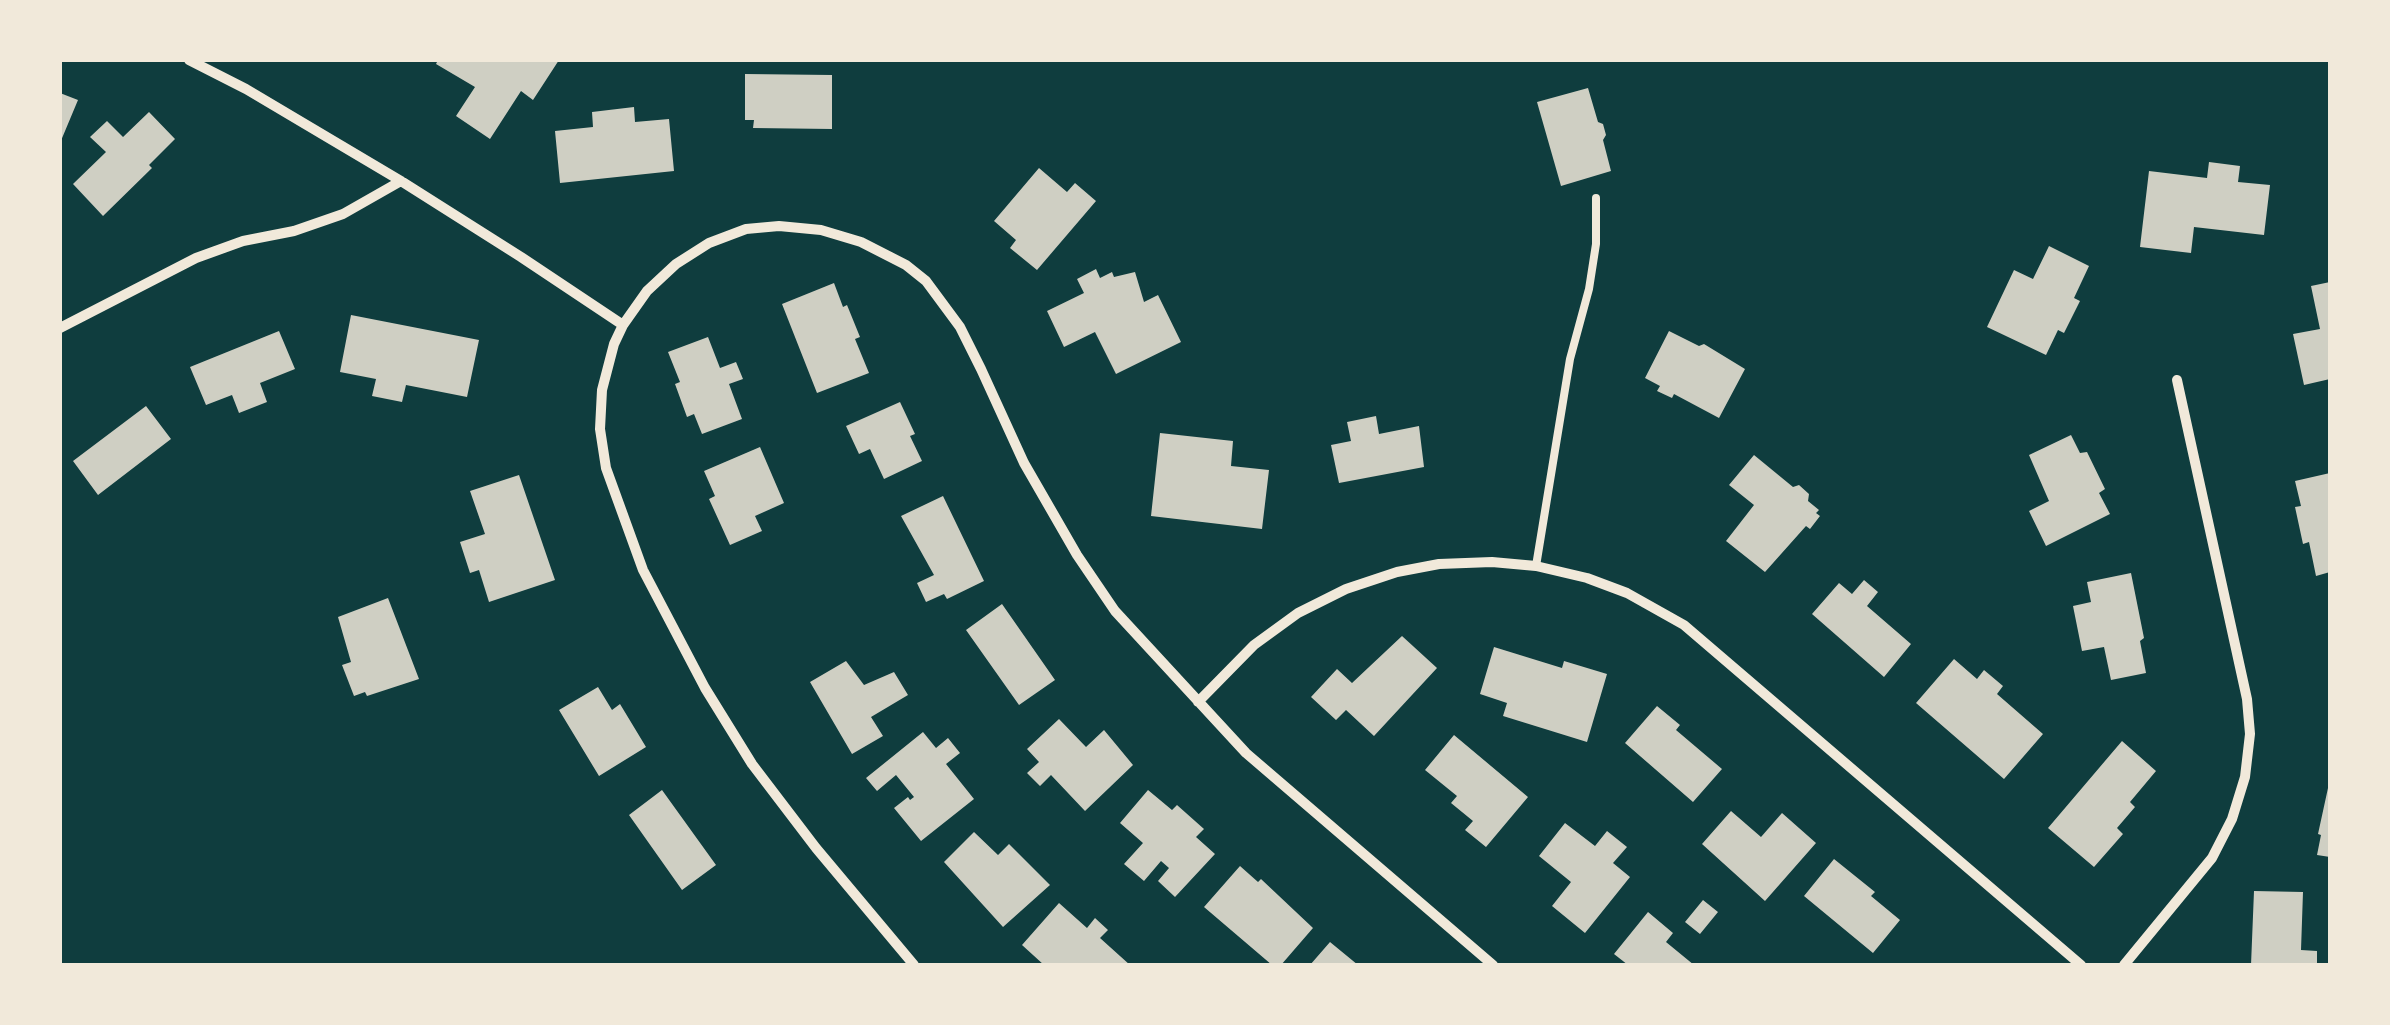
<!DOCTYPE html>
<html>
<head>
<meta charset="utf-8">
<style>
  body { margin:0 }
  #map { position:relative; width:2390px; height:1025px; overflow:hidden; background:#0f3d3e; font-family:"Titillium Web",sans-serif }
  canvas { display:block }
  .frame { position:absolute; inset:0; border:62px solid #f1e9da; pointer-events:none }
</style>
</head>
<body>
<div id="map">
<canvas width="2390" height="1025"></canvas>
<div class="frame"></div>
</div>
<script>
const ctx = document.querySelector('canvas').getContext('2d');
ctx.lineJoin = 'round';
function fill(path, color) {
  ctx.fillStyle = color;
  ctx.fill(path, 'evenodd');
}
function shape(rows) {
  const path = new Path2D();
  for (const r of rows) {
    path.moveTo(r[0], r[1]);
    for (let i = 2; i < r.length; i += 2) path.lineTo(r[i], r[i + 1]);
  }
  return path;
}
function strokePath(path, color, width, dash) {
  ctx.strokeStyle = color;
  ctx.lineWidth = width;
  ctx.lineCap = dash ? 'butt' : 'round';
  ctx.setLineDash(dash || []);
  ctx.stroke(path);
}
fill(shape([
  [438,60,559,60,533,100,521,91,490,139,456,116,475,87,436,64],
  [745,74,832,75,832,129,753,128,754,120,745,120],
  [1588,88,1598,122,1603,124,1606,135,1603,140,1611,171,1561,186,1537,102],
  [60,93,78,100,60,143],
  [634,107,635,122,669,119,674,171,560,183,555,131,593,127,592,112],
  [149,112,175,139,149,165,152,168,103,216,73,184,106,152,90,137,107,121,123,137],
  [2209,162,2240,166,2238,182,2270,185,2264,235,2194,227,2191,253,2140,247,2149,171,2207,178],
  [1039,168,1067,192,1075,183,1096,201,1037,270,1010,248,1016,240,994,221],
  [2049,246,2089,266,2074,298,2080,301,2064,333,2058,330,2046,355,1987,327,2014,270,2033,279],
  [1096,269,1100,278,1112,272,1114,277,1135,272,1144,302,1158,295,1181,342,1116,374,1095,332,1064,347,1047,311,1084,293,1077,279],
  [2330,282,2330,379,2304,385,2293,334,2320,329,2311,286],
  [834,283,843,307,847,305,860,337,855,339,869,373,817,393,782,304],
  [351,315,479,340,467,397,406,385,402,402,372,396,376,379,340,372],
  [279,331,295,369,260,383,267,402,239,413,232,395,206,405,190,367],
  [1669,331,1699,346,1704,344,1745,369,1719,418,1674,394,1672,398,1657,391,1660,386,1645,378],
  [708,337,720,368,736,362,743,379,729,384,742,419,702,434,694,414,687,417,675,384,680,382,668,352],
  [900,402,915,434,910,436,922,461,884,479,870,449,859,454,846,426],
  [146,406,171,439,98,495,73,461],
  [1376,416,1379,434,1419,426,1424,467,1339,483,1331,445,1351,441,1347,422],
  [1160,433,1233,441,1231,466,1269,470,1262,529,1151,516],
  [2071,435,2080,453,2087,452,2105,489,2099,493,2110,514,2046,546,2029,511,2049,501,2029,455],
  [760,447,784,503,755,516,762,531,730,545,709,499,715,496,704,471],
  [1754,455,1793,487,1799,485,1809,494,1808,501,1819,510,1816,513,1820,516,1810,529,1806,526,1765,572,1726,541,1754,505,1729,485],
  [2330,473,2330,572,2316,576,2309,542,2303,544,2295,507,2301,506,2295,481],
  [519,475,555,580,489,602,479,570,470,573,460,542,485,534,470,491],
  [943,496,984,581,947,599,944,594,926,602,917,583,934,575,901,516],
  [2131,573,2144,638,2140,641,2146,673,2111,680,2104,647,2082,651,2073,606,2091,602,2087,582],
  [1864,580,1878,592,1867,606,1911,644,1884,677,1812,614,1839,583,1852,594],
  [388,598,419,679,367,696,365,692,354,696,342,665,351,662,338,617],
  [1002,604,1055,680,1019,705,966,630],
  [1402,636,1437,668,1374,736,1346,710,1336,720,1311,697,1337,669,1352,683],
  [1494,647,1562,668,1564,661,1607,674,1587,742,1503,716,1507,703,1480,694],
  [1954,659,1977,679,1984,670,2003,686,1997,694,2043,734,2004,779,1916,703],
  [846,661,864,685,894,672,908,695,871,717,883,736,852,754,810,682],
  [598,687,612,710,620,704,646,747,599,776,559,710],
  [1657,706,1680,725,1676,730,1722,769,1693,802,1625,743],
  [1059,719,1086,747,1104,730,1133,765,1085,811,1051,775,1040,786,1027,773,1039,762,1027,749],
  [923,732,936,748,948,738,960,753,946,764,974,799,921,841,894,808,908,797,910,800,914,797,896,775,877,791,866,778],
  [1454,735,1528,797,1486,847,1465,830,1473,821,1451,803,1457,796,1425,770],
  [2122,741,2156,771,2130,802,2135,807,2117,828,2123,834,2094,867,2048,828],
  [2328,788,2330,789,2330,857,2317,855,2321,835,2318,834],
  [662,790,716,865,682,890,629,815],
  [1148,790,1172,810,1177,805,1204,829,1196,837,1215,854,1175,897,1158,881,1169,868,1161,861,1144,881,1124,864,1143,843,1120,823],
  [1731,811,1761,837,1782,813,1816,843,1765,901,1702,844],
  [1565,823,1595,846,1607,831,1627,847,1613,863,1630,877,1585,933,1552,906,1571,882,1539,856],
  [974,832,998,855,1009,844,1050,885,1003,927,944,862],
  [1834,859,1875,892,1871,896,1900,920,1873,953,1804,896],
  [1240,866,1258,882,1261,879,1313,928,1281,965,1272,965,1204,907],
  [2254,891,2303,892,2301,950,2317,951,2317,965,2251,965],
  [1703,900,1718,912,1700,934,1685,922],
  [1059,903,1087,928,1095,918,1108,930,1100,938,1130,965,1044,965,1022,945],
  [1648,912,1673,933,1666,942,1694,965,1628,965,1614,954],
  [1330,942,1358,965,1310,965]
]), '#cfcfc3');
strokePath(shape([
  [1536,566,1570,359,1589,289,1596,244,1596,198]
]), '#f1e9da', 8);
strokePath(shape([
  [189,60,246,89,401,181,521,257,623,325],
  [60,328,196,258,243,241,294,231,343,214,401,181],
  [1198,702,1254,645,1298,613,1346,589,1397,572,1439,564,1492,562,1536,566,1587,578,1627,593,1684,625,2081,965],
  [914,965,816,848,752,764,705,688,643,570,606,468,600,429,602,390,614,344,623,325,647,291,676,264,709,243,746,229,779,226,821,230,861,242,906,265,926,281,960,327,981,369,1024,463,1077,555,1115,611,1246,753,1493,965],
  [2124,965,2212,858,2232,819,2245,777,2250,734,2247,699,2177,380]
]), '#f1e9da', 10);
</script>
</body>
</html>
